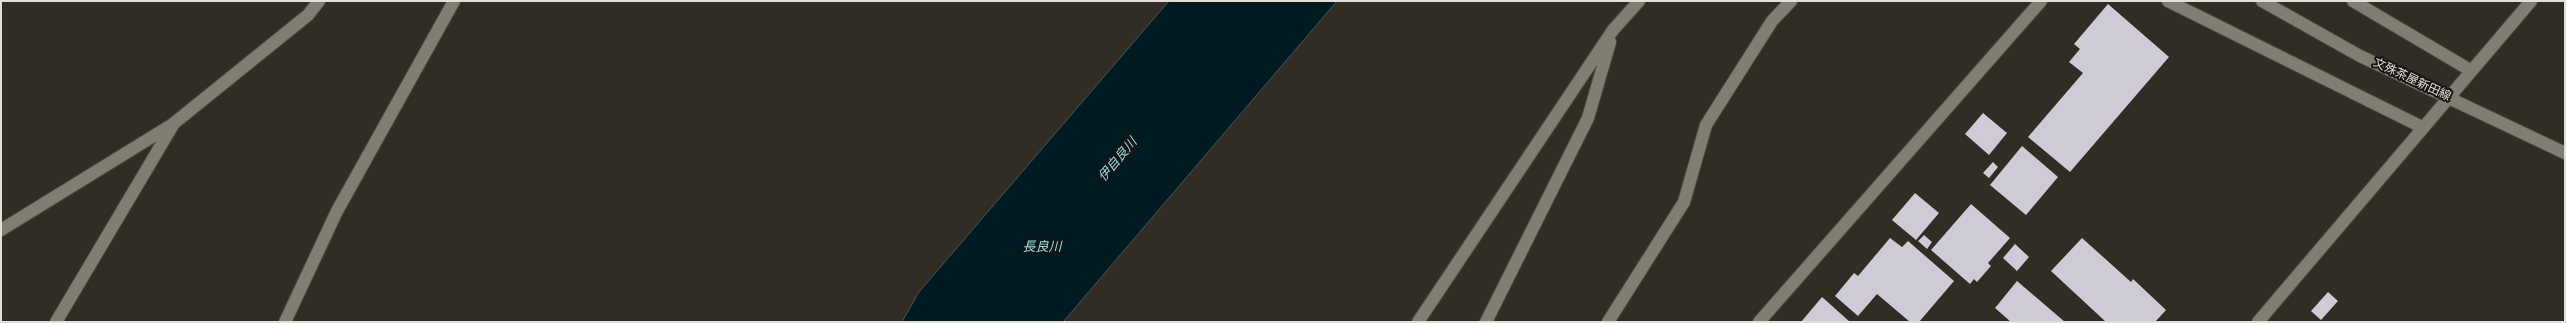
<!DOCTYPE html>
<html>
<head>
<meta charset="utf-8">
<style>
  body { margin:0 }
  #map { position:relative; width:2566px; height:323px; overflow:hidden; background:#312d24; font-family:"Times New Roman",serif }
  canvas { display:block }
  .frame { position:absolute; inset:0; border:2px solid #e2dfda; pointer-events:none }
</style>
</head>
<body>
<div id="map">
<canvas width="2566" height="323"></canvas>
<div class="frame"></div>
</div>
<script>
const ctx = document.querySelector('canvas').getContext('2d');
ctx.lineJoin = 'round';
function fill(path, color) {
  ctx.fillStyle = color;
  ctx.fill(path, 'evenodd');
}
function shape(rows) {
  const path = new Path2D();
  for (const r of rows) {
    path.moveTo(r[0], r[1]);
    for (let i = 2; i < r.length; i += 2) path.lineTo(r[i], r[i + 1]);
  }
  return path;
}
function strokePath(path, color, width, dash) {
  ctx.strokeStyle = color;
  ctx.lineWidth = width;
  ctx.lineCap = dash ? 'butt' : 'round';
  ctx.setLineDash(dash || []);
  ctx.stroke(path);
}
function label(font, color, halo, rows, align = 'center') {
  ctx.font = font + ' "Times New Roman","Noto Sans JP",serif';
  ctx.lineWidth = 4;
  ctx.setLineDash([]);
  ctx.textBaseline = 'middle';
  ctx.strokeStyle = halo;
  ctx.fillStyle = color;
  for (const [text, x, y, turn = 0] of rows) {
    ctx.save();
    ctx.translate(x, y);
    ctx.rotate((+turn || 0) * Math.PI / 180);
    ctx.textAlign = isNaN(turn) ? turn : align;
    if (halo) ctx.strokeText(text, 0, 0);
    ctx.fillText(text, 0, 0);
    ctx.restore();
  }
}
const water = shape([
  [1169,1,1337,1,1063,322,902,322,919,292,1169,1]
]);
fill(water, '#001a22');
strokePath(water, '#445559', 1);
fill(shape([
  [2108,4,2169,57,2070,172,2028,137,2083,73,2069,62,2080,49,2074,44],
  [1983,113,2007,133,1989,155,1965,134],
  [2022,146,2058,177,2026,215,1990,185],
  [1993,162,1998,167,1989,178,1983,173],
  [1915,193,1939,213,1916,240,1892,220],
  [1971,204,2010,238,1988,263,1991,266,1977,282,1974,279,1970,284,1931,250],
  [1924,235,1932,242,1927,249,1918,241],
  [1890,238,1902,247,1908,241,1954,281,1919,322,1910,322,1877,294,1858,316,1835,296,1854,273,1858,276],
  [2082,238,2131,282,2133,279,2166,310,2155,322,2106,322,2051,271],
  [2015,244,2029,257,2017,271,2003,258],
  [2017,281,2065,322,2011,322,1995,308],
  [2328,292,2338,301,2321,320,2311,311],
  [1822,297,1850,322,1801,322]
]), '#cecbd6');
const street = shape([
  [2168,1,2422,127],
  [2353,1,2470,70],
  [1,230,173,124,308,15,319,1],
  [56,322,173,125],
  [285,322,337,211,454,1],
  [1418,322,1613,30,1639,1],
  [1486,322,1588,118,1610,42],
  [1608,322,1684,202,1706,125,1772,21,1791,1],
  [1759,322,2041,1],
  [2258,322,2531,1]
]);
const secondary = shape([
  [2262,1,2360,56,2565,153]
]);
strokePath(street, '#4d4a42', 14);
strokePath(secondary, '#4d4a42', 14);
strokePath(street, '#827d72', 12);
strokePath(secondary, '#827d72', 12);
label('12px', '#e2dfda', '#171511', [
  ["文殊茶屋新田線",2412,80,25]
]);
label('italic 13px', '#93d9f0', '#171511', [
  ["伊自良川",1118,160,-50],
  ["長良川",1042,248]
]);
</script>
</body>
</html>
